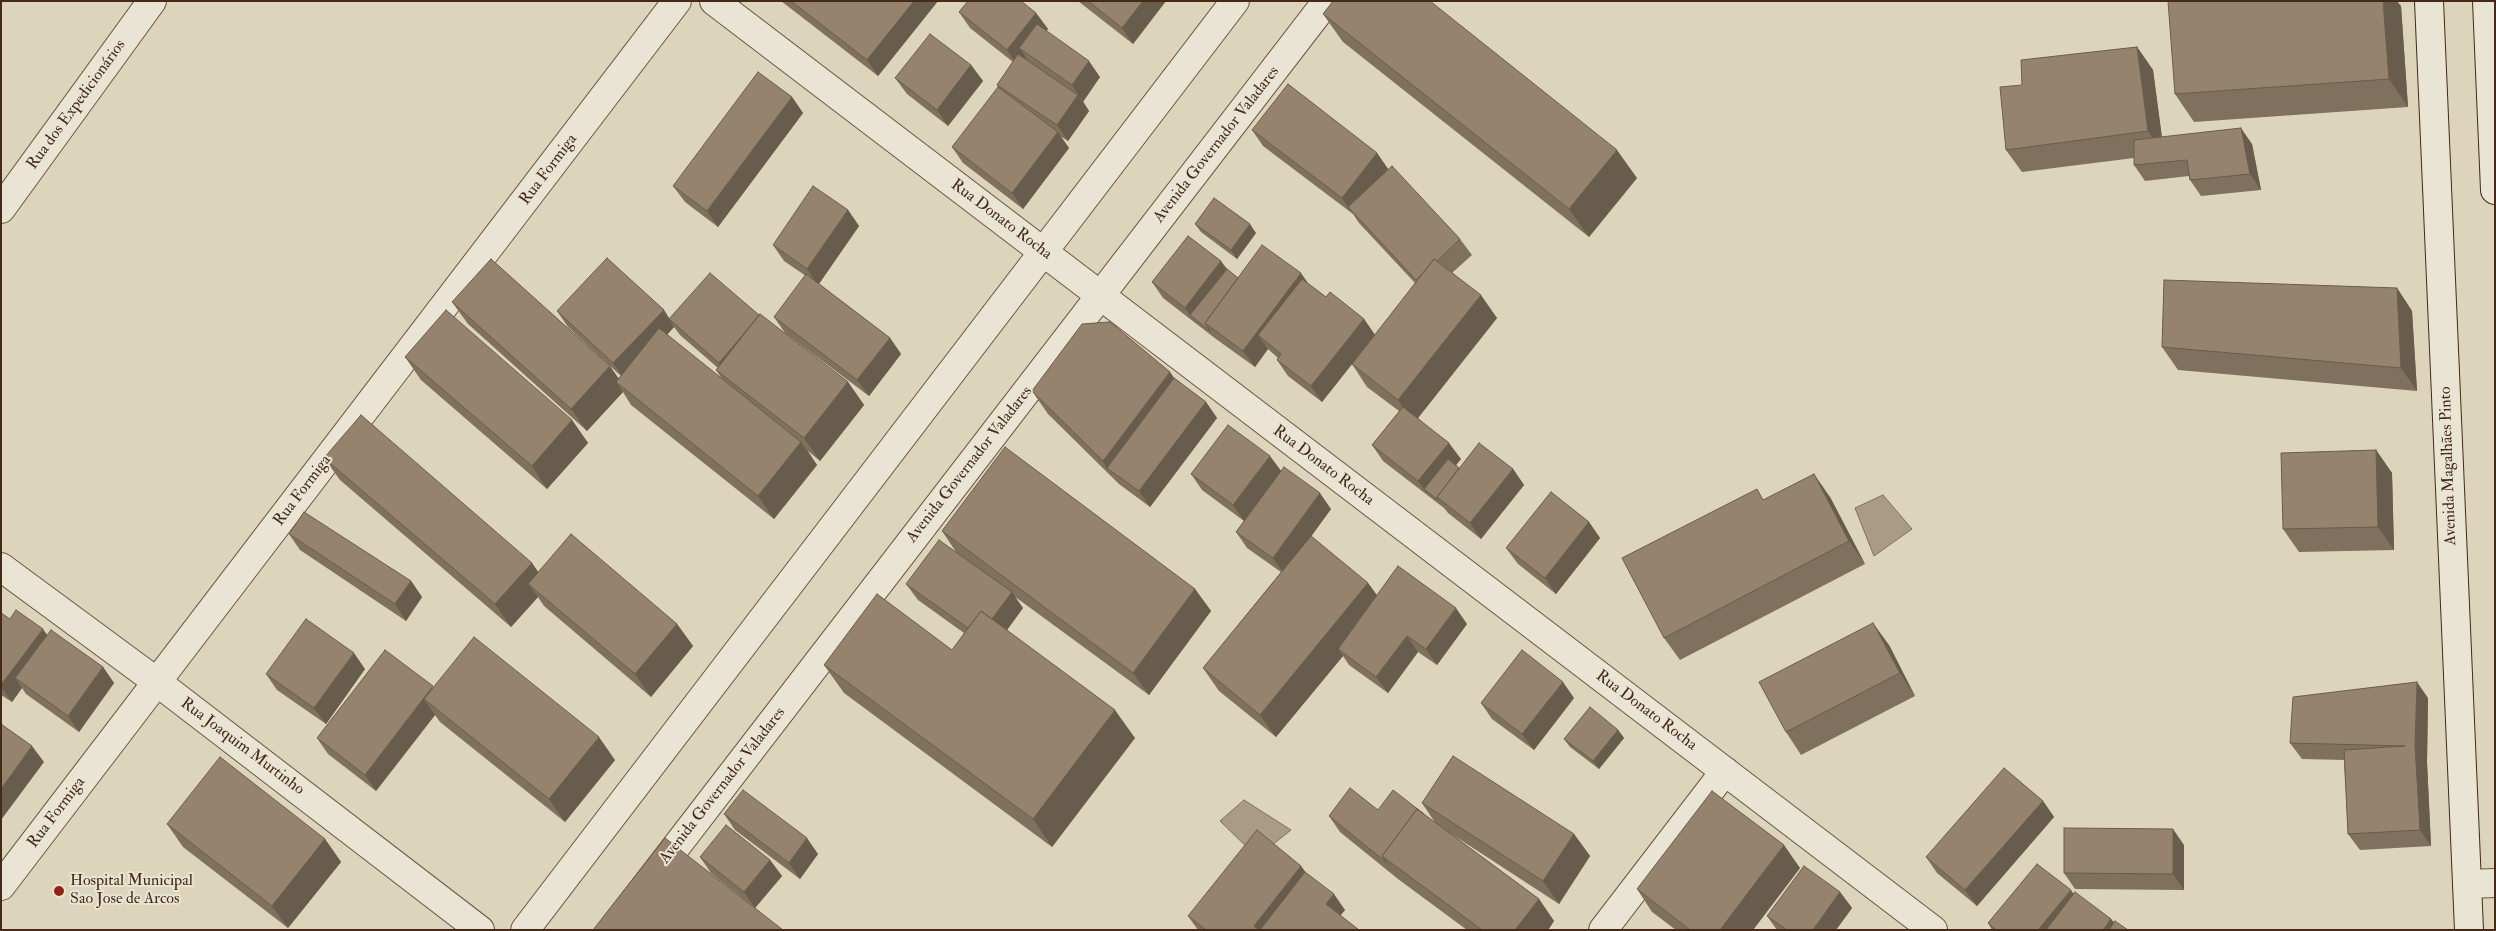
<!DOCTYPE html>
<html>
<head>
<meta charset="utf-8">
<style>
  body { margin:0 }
  #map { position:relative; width:2496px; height:931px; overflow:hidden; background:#ddd5bb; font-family:"IM FELL Double Pica",serif }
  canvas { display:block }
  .frame { position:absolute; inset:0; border:2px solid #462a18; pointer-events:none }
</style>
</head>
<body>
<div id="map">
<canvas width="2496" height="931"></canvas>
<div class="frame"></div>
</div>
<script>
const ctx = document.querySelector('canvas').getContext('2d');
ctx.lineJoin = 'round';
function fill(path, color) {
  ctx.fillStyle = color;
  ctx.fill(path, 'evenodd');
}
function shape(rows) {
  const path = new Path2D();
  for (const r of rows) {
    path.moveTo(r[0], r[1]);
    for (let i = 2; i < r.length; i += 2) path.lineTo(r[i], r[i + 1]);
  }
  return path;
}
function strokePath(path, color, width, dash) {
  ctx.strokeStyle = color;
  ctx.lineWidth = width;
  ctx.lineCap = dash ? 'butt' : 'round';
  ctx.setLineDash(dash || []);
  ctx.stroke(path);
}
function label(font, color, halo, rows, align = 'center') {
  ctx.font = font + ' "IM FELL Double Pica",serif';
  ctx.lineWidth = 4;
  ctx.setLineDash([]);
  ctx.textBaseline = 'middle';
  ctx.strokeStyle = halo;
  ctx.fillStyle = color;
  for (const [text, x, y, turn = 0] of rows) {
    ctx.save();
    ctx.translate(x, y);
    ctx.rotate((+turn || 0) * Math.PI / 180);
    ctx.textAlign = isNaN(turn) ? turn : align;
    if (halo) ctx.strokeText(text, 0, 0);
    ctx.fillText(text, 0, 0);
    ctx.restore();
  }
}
const water = shape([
  [1883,495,1912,529,1874,556,1855,508,1883,495],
  [1244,800,1291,830,1257,857,1220,821,1244,800]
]);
fill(water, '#aa9b84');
strokePath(water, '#826e59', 1);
const minor = shape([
  [714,1,1933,930],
  [1,209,152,1],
  [2467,884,2495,883],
  [1,886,677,1],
  [1603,930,1725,771]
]);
const tertiary = shape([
  [1,567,157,682,480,930],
  [525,930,1235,1],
  [612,930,1327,1]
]);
const secondary = shape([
  [2429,1,2469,930],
  [2487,1,2495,190]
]);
strokePath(minor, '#6c5541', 30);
strokePath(tertiary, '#6c5541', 30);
strokePath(secondary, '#462a18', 30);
strokePath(minor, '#e9e4d3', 28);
strokePath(tertiary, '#e9e4d3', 28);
strokePath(secondary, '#e9e4d3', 28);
fill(shape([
  [781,1,938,1,878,76],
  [1078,1,1166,1,1133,44],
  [2401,6,2408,107,2194,122,2175,94],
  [959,12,1036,13,1048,29,1046,31,1100,77,1083,101,1089,111,1068,141,1060,136,1069,148,1023,209,963,163,952,147,999,88,997,85,1013,62,970,28],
  [1323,14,1637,178,1589,237,1343,42],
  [2137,47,2153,70,2162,137,2252,144,2261,190,2201,196,2190,180,2189,176,2145,181,2134,165,2134,158,2022,172,2006,150,2022,85],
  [971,65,983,81,948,126,907,94,895,78],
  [792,97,803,113,718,227,685,202,673,186],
  [1252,130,1377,153,1388,169,1460,239,1472,255,1452,273,1497,318,1418,418,1461,459,1456,465,1459,468,1513,469,1524,485,1481,539,1448,513,1444,508,1383,461,1372,445,1399,411,1367,387,1352,364,1322,402,1288,376,1277,360,1278,358,1268,349,1255,367,1216,339,1163,298,1152,282,1227,269,1238,278,1309,284,1326,297,1364,319,1375,335,1415,283,1359,223,1353,214,1263,146],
  [848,210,859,226,819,284,890,338,901,354,869,396,785,333,774,317,806,276,784,261,773,245],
  [1195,224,1256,233,1237,259,1201,232],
  [2397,288,2412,311,2417,391,2178,370,2162,347],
  [452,302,619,378,621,376,568,327,557,311,664,310,669,318,759,315,848,382,864,405,820,461,808,451,817,465,774,519,631,405,623,392,587,431,468,324],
  [674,327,680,335,718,368,716,370,722,379,667,335],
  [405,357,572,420,588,443,547,489,421,380],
  [1174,378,1206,402,1217,418,1150,507,1119,484,1048,414,1032,391],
  [2376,450,2392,473,2394,550,2299,552,2283,529],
  [324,458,532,563,538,572,677,624,693,646,651,697,544,606,538,597,511,627,340,480],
  [1281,471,1331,509,1311,536,1368,583,1377,595,1467,624,1437,665,1418,652,1388,693,1349,665,1343,656,1276,737,1219,691,1203,668,1281,572,1247,548,1236,532,1244,521,1202,490,1191,474],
  [1830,497,1865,564,1680,660,1664,638,1765,500],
  [1589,522,1600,538,1556,594,1518,564,1506,548],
  [942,531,1195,589,1211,611,1149,695,1014,596,1023,608,1007,630,1135,738,1052,847,844,693,824,665,952,650,964,633,918,600,906,584,956,552],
  [289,534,411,581,422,597,406,621,300,550],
  [1,613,10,619,47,635,103,667,114,683,79,732,26,694,22,688,12,702,1,695],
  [1889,645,1915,696,1801,755,1786,732],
  [365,669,326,724,277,690,266,674],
  [434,687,615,760,565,822,440,722,435,715,376,791,328,754,317,738],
  [1574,698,1534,750,1492,719,1481,703],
  [2428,698,2427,762,2431,846,2360,850,2348,834,2344,760,2302,759,2290,743],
  [1618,730,1624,738,1599,769,1570,747,1564,739],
  [2043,801,2054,817,1977,906,1937,873,1926,857],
  [1422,803,1574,834,1590,856,1559,904,1450,833,1539,899,1554,921,1548,930,1467,930,1398,879,1340,832,1329,816,1378,810,1424,815,1436,824],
  [724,814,818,854,800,879,735,830],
  [167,824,325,839,341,862,288,928,183,847],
  [2184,845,2184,890,2075,889,2064,873],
  [700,857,770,860,782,876,755,908,711,873],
  [1301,866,1305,872,1345,910,1340,915,1359,930,1198,930,1188,916],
  [1800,868,1753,930,1676,930,1652,912,1637,889],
  [1840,892,1852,908,1836,930,1777,930,1767,916],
  [2073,893,2111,919,2114,922,2128,930,1992,930,1988,923]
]), '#80715e');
fill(shape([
  [914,1,938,1,878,76,867,60],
  [1143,1,1166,1,1133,44,1122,28],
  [2383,1,2397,1,2401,6,2408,107,2389,79],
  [1036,13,1048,29,1028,54,1019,48,1026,57,1018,66,1007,50],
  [2137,47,2153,70,2164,154,2148,131],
  [1089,61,1100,77,1083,102,1072,85],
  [971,65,983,81,948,126,937,110],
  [1078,95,1089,111,1068,141,1057,125],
  [792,97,803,113,718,227,707,211],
  [2241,128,2252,144,2261,190,2250,174],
  [1058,132,1069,148,1023,209,1012,193],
  [1617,150,1637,178,1589,237,1569,209],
  [1377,153,1388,169,1348,207,1353,215,1342,198],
  [848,210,859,226,818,285,807,269],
  [1250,224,1256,233,1237,259,1231,250],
  [1221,261,1233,277,1190,315,1185,308],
  [1301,273,1312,289,1258,335,1268,349,1255,367,1243,351],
  [2397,288,2412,311,2417,391,2401,368],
  [1481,295,1497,318,1414,423,1398,400],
  [664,310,672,323,669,319,674,327,625,380,613,363],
  [760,316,730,379,719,363],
  [1364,319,1375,335,1322,402,1311,386],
  [890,338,901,354,869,396,857,380],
  [610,366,626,389,616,382,623,392,587,431,571,409],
  [1170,372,1185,394,1107,468,1103,461],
  [848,382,864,405,820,461,804,438],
  [1206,402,1217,418,1150,507,1139,491],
  [572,420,588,443,547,489,532,466],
  [801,442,817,465,774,519,758,496],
  [1449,443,1461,459,1432,495,1424,489,1430,498,1418,481],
  [2376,450,2392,473,2394,550,2378,527],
  [1270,456,1282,472,1244,521,1233,505],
  [1513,469,1524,485,1481,539,1470,523],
  [1814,474,1830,497,1865,564,1849,541],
  [1320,493,1331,509,1284,574,1273,558],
  [1589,522,1600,538,1556,594,1545,578],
  [532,563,547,585,528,584,538,597,511,627,495,604],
  [411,581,422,597,406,621,395,604],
  [1368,583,1384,606,1338,649,1343,656,1276,737,1260,715],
  [1195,589,1211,611,1149,695,1133,673],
  [1012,592,1023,608,991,652,979,636],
  [1456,608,1467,624,1437,665,1426,649],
  [1873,623,1889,645,1915,696,1900,673],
  [677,624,693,646,651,697,635,674],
  [43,629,54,645,15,678,22,688,12,702,1,687,1,685],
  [1407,636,1418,652,1388,693,1376,677],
  [354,653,365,669,326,724,314,708],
  [103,667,114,683,79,732,68,716],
  [1563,682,1574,698,1534,750,1522,734],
  [2417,682,2428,698,2427,762,2431,846,2420,830,2415,746],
  [433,686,424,699,435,715,376,791,365,775],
  [1115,710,1135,738,1052,847,1033,819],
  [1618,730,1624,738,1599,769,1593,761],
  [599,737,615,760,565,822,549,799],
  [32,746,44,762,1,820,1,789],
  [2043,801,2054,817,1977,906,1965,890],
  [2173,829,2184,845,2184,890,2173,874],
  [1574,834,1590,856,1559,904,1543,881],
  [807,838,818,854,800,879,789,863],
  [325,839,341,862,288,928,272,906],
  [1784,845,1800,868,1753,930,1720,930],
  [770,860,782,876,755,908,744,892],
  [1301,866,1317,888,1284,930,1256,930,1254,926],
  [2071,890,2082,906,2062,930,2038,930],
  [1840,892,1852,908,1836,930,1813,930],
  [1334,894,1345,910,1337,920,1326,904],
  [1539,899,1554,921,1548,930,1515,930],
  [2111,919,2119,930,2103,930]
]), '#685c4c');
const building = shape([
  [791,1,914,1,867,60,791,1],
  [968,1,1021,1,1036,13,1007,50,959,12,968,1],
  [1088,1,1143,1,1122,28,1088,1],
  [1333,1,1430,1,1617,150,1569,209,1323,14,1333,1],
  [2168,1,2383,1,2389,79,2175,94,2168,1],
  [1037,24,1089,61,1072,85,1019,48,1037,24],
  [930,34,971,65,937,110,895,78,930,34],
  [2137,47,2148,131,2006,150,2000,87,2022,85,2021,60,2137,47],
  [1018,54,1078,95,1057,125,997,85,1018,54],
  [758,72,792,97,707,211,673,186,758,72],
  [1288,84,1377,153,1342,198,1252,130,1288,84],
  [998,87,1058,132,1012,193,952,147,998,87],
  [2241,128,2250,174,2190,180,2187,160,2134,165,2134,140,2241,128],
  [1392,166,1460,239,1437,261,1434,259,1422,274,1416,280,1348,207,1392,166],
  [813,186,848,210,807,269,773,245,813,186],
  [1214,198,1250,224,1231,250,1195,224,1214,198],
  [1188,236,1221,261,1185,308,1152,282,1188,236],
  [1262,245,1301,273,1243,351,1205,323,1262,245],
  [607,258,664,310,613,363,557,311,607,258],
  [491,259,610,366,571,409,452,302,491,259],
  [1434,259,1481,295,1398,400,1352,364,1434,259],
  [1227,269,1238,278,1205,323,1210,331,1190,315,1227,269],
  [710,273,759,315,746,331,719,363,669,319,710,273],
  [806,274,890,338,857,380,774,317,806,274],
  [1302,279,1326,297,1330,292,1364,319,1311,386,1277,360,1281,354,1258,335,1302,279],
  [2164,280,2397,288,2401,368,2162,347,2164,280],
  [446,310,572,420,532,466,405,357,446,310],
  [760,314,848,382,804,438,716,370,760,314],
  [1110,322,1170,372,1103,461,1032,391,1082,324,1110,322],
  [659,328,801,442,758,496,616,382,659,328],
  [1174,378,1206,402,1139,491,1107,468,1174,378],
  [1403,407,1449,443,1418,481,1372,445,1403,407],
  [361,415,532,563,495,604,324,458,361,415],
  [1228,425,1270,456,1233,505,1191,474,1228,425],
  [1479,443,1513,469,1470,523,1437,497,1479,443],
  [1005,447,1195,589,1133,673,942,531,1005,447],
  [2376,450,2378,527,2283,529,2281,453,2376,450],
  [1448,459,1459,468,1437,497,1438,500,1424,489,1448,459],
  [1284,467,1320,493,1273,558,1236,532,1284,467],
  [1814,474,1849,541,1664,638,1622,558,1757,489,1763,500,1814,474],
  [1551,492,1589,522,1545,578,1506,548,1551,492],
  [304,512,411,581,395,604,289,534,304,512],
  [571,534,677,624,635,674,528,584,571,534],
  [1311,536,1368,583,1260,715,1203,668,1311,536],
  [939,540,1012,592,992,619,981,611,968,628,906,584,939,540],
  [1398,566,1456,608,1426,649,1407,636,1376,677,1338,649,1398,566],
  [877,594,952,650,981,611,1115,710,1033,819,824,665,877,594],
  [16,610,43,629,1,685,1,613,10,619,16,610],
  [306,619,354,653,314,708,266,674,306,619],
  [1873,623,1900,673,1786,732,1759,682,1873,623],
  [51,630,103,667,68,716,15,678,51,630],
  [474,637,599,737,549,799,424,699,474,637],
  [385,650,433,686,365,775,317,738,385,650],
  [1522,650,1563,682,1522,734,1481,703,1522,650],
  [2417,682,2415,746,2420,830,2348,834,2344,750,2405,746,2290,743,2293,697,2417,682],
  [1590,707,1618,730,1593,761,1564,739,1590,707],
  [1,724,32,746,1,789,1,724],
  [1453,756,1574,834,1543,881,1422,803,1453,756],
  [220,757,325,839,272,906,167,824,220,757],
  [2004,768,2043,801,1965,890,1926,857,2004,768],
  [1350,788,1378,810,1393,790,1424,814,1417,809,1382,856,1387,863,1329,816,1350,788],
  [743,790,807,838,789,863,724,814,743,790],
  [1712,791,1784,845,1720,930,1690,930,1637,889,1712,791],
  [1417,809,1539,899,1515,930,1482,930,1382,856,1417,809],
  [726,825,770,860,744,892,700,857,726,825],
  [2064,828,2173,829,2173,874,2064,873,2064,828],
  [1257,830,1301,866,1254,926,1259,930,1206,930,1188,916,1257,830],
  [665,838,783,930,593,930,665,838],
  [2037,864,2071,890,2038,930,1996,930,1988,923,2037,864],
  [1804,866,1840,892,1813,930,1787,930,1767,916,1804,866],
  [1305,872,1334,894,1326,904,1359,930,1260,930,1305,872],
  [2075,892,2111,919,2103,930,2046,930,2075,892],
  [2115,921,2128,930,2109,930,2115,921]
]);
fill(building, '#95836d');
strokePath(building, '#685c4c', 1);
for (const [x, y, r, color] of [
  [59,891,6,"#8f2418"]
]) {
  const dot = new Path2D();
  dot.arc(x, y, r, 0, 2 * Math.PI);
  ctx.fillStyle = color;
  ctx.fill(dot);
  strokePath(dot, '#e9e4d3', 2);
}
label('16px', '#462a18', '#e9e4d3', [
  ["Rua dos Expedicionários",77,105,-54],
  ["Avenida Governador Valadares",1217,145,-52],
  ["Rua Formiga",549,170,-53],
  ["Rua Donato Rocha",1001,220,37],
  ["Avenida Governador Valadares",970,465,-52],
  ["Rua Donato Rocha",1323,466,37],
  ["Avenida Magalhães Pinto",2449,466,-92],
  ["Rua Formiga",303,491,-53],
  ["Rua Donato Rocha",1646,711,37],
  ["Rua Joaquim Murtinho",242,747,37],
  ["Avenida Governador Valadares",723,786,-52],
  ["Rua Formiga",57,813,-53]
]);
label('16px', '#462a18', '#e9e4d3', [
  ["Hospital Municipal",70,882],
  ["Sao Jose de Arcos",70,900]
], 'left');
</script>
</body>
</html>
